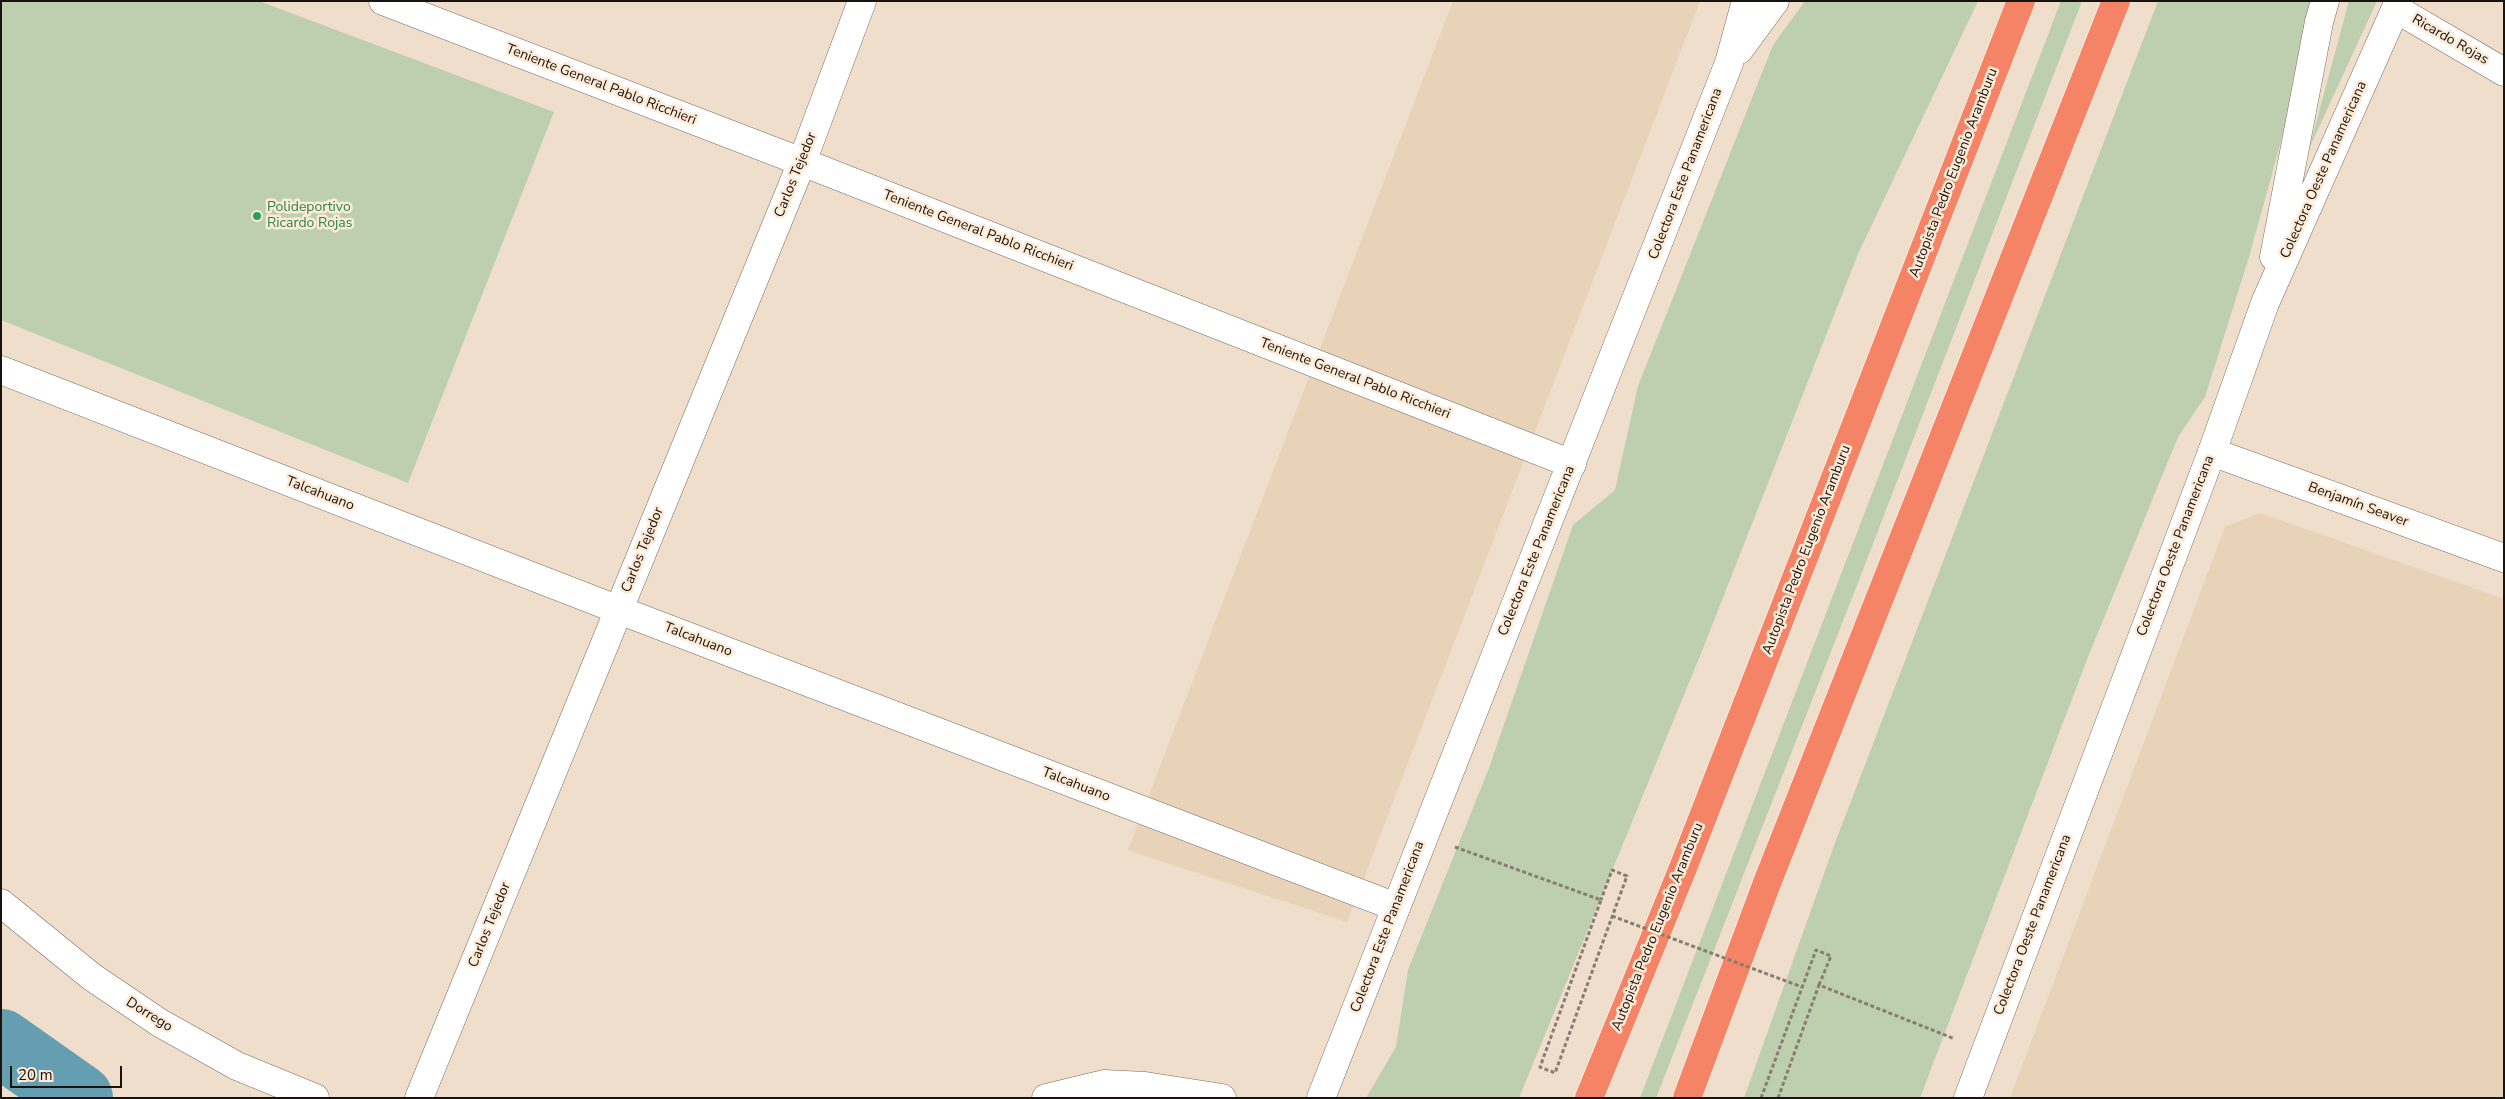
<!DOCTYPE html>
<html>
<head>
<meta charset="utf-8">
<style>
  body { margin:0 }
  #map { position:relative; width:2505px; height:1099px; overflow:hidden; background:#efdecb; font-family:"Nunito Sans",sans-serif }
  canvas { display:block }
  .frame { position:absolute; inset:0; border:2px solid #18130c; pointer-events:none }
  .scale { position:absolute; left:10px; top:1066px; width:112px; height:22px; box-sizing:border-box; border:2px solid #18130c; border-top:0; padding-left:6px; font-size:15px; line-height:18px; white-space:nowrap; color:#18130c; -webkit-text-stroke:4px #fdebd8; paint-order:stroke }
</style>
</head>
<body>
<div id="map">
<canvas width="2505" height="1099"></canvas>
<div class="frame"></div>
<div class="scale">20 m</div>
</div>
<script>
const ctx = document.querySelector('canvas').getContext('2d');
ctx.lineJoin = 'round';
function fill(path, color) {
  ctx.fillStyle = color;
  ctx.fill(path, 'evenodd');
}
function shape(rows) {
  const path = new Path2D();
  for (const r of rows) {
    path.moveTo(r[0], r[1]);
    for (let i = 2; i < r.length; i += 2) path.lineTo(r[i], r[i + 1]);
  }
  return path;
}
function strokePath(path, color, width, dash) {
  ctx.strokeStyle = color;
  ctx.lineWidth = width;
  ctx.lineCap = dash ? 'butt' : 'round';
  ctx.setLineDash(dash || []);
  ctx.stroke(path);
}
function label(font, color, halo, rows, align = 'center') {
  ctx.font = font + ' "Nunito Sans",sans-serif';
  ctx.lineWidth = 5;
  ctx.setLineDash([]);
  ctx.textBaseline = 'middle';
  ctx.strokeStyle = halo;
  ctx.fillStyle = color;
  for (const [text, x, y, turn = 0] of rows) {
    ctx.save();
    ctx.translate(x, y);
    ctx.rotate((+turn || 0) * Math.PI / 180);
    ctx.textAlign = isNaN(turn) ? turn : align;
    if (halo) ctx.strokeText(text, 0, 0);
    ctx.fillText(text, 0, 0);
    ctx.restore();
  }
}
fill(shape([
  [1453,1,1700,1,1347,922,1128,850],
  [2260,513,2504,599,2504,1098,2010,1098,2225,527]
]), '#e8d2b8');
fill(shape([
  [1,1,259,1,554,112,408,483,1,320],
  [1805,1,1978,1,1858,254,1704,646,1519,1098,1366,1098,1396,1047,1408,970,1489,768,1573,525,1615,490,1638,386,1773,45],
  [2061,1,2082,1,1854,593,1656,1098,1640,1098],
  [2158,1,2313,1,2293,98,2249,257,2205,397,2178,437,2088,657,1920,1098,1744,1098,1835,843],
  [2349,1,2377,1,2309,149]
]), '#becfaf');
strokePath(shape([
  [1,1043,79,1098]
]), '#669eb1', 68);
const minor = shape([
  [383,1,802,162,1572,464],
  [2396,9,2504,72],
  [1,370,619,610,1396,907],
  [2212,452,2504,558],
  [1,903,92,977,160,1023,237,1066,315,1098],
  [419,1098,802,162,862,1],
  [1046,1098,1104,1084,1145,1086,1222,1098]
]);
const tertiary = shape([
  [1739,50,1775,1],
  [2274,257,2319,22,2325,1],
  [1321,1098,1729,63,1746,1],
  [1968,1098,2212,452,2265,303,2399,1]
]);
const motorway = shape([
  [1589,1098,1681,873,2021,1],
  [1687,1098,1767,883,2116,1]
]);
strokePath(minor, '#7b6c5b', 29);
strokePath(tertiary, '#7b6c5b', 29);
strokePath(motorway, '#fff', 29);
strokePath(shape([
  [1455,847,1601,900,1540,1067,1555,1073,1627,876,1612,870,1601,900],
  [1761,1098,1816,950,1831,956,1819,985],
  [1778,1098,1819,985,1955,1039]
]), '#897d70', 3, [4, 2.5]);
strokePath(minor, '#fff', 28);
strokePath(tertiary, '#fff', 28);
strokePath(motorway, '#f58366', 28);
strokePath(shape([
  [1612,916,1802,987]
]), '#897d70', 3, [4, 2.5]);
for (const [x, y, r, color] of [
  [257,216,5,"#2e9e5b"]
]) {
  const dot = new Path2D();
  dot.arc(x, y, r, 0, 2 * Math.PI);
  ctx.fillStyle = color;
  ctx.fill(dot);
  strokePath(dot, '#fdebd8', 2);
}
label('14px', '#18130c', '#fdebd8', [
  ["Ricardo Rojas",2450,40,30],
  ["Teniente General Pablo Ricchieri",601,85,21],
  ["Colectora Oeste Panamericana",2324,170,-66],
  ["Autopista Pedro Eugenio Aramburu",1954,173,-69],
  ["Colectora Este Panamericana",1686,174,-69],
  ["Carlos Tejedor",796,175,-68],
  ["Teniente General Pablo Ricchieri",978,231,21],
  ["Teniente General Pablo Ricchieri",1355,379,21],
  ["Talcahuano",320,494,21],
  ["Benjamín Seaver",2358,505,20],
  ["Colectora Oeste Panamericana",2176,546,-69],
  ["Carlos Tejedor",643,550,-68],
  ["Autopista Pedro Eugenio Aramburu",1807,550,-69],
  ["Colectora Este Panamericana",1537,551,-68],
  ["Talcahuano",698,640,21],
  ["Talcahuano",1076,785,21],
  ["Carlos Tejedor",490,925,-68],
  ["Colectora Oeste Panamericana",2033,925,-69],
  ["Colectora Este Panamericana",1388,927,-69],
  ["Autopista Pedro Eugenio Aramburu",1658,927,-68],
  ["Dorrego",149,1015,32]
]);
label('14px', '#27864d', '#fdebd8', [
  ["Polideportivo",267,208],
  ["Ricardo Rojas",267,224]
], 'left');
</script>
</body>
</html>
